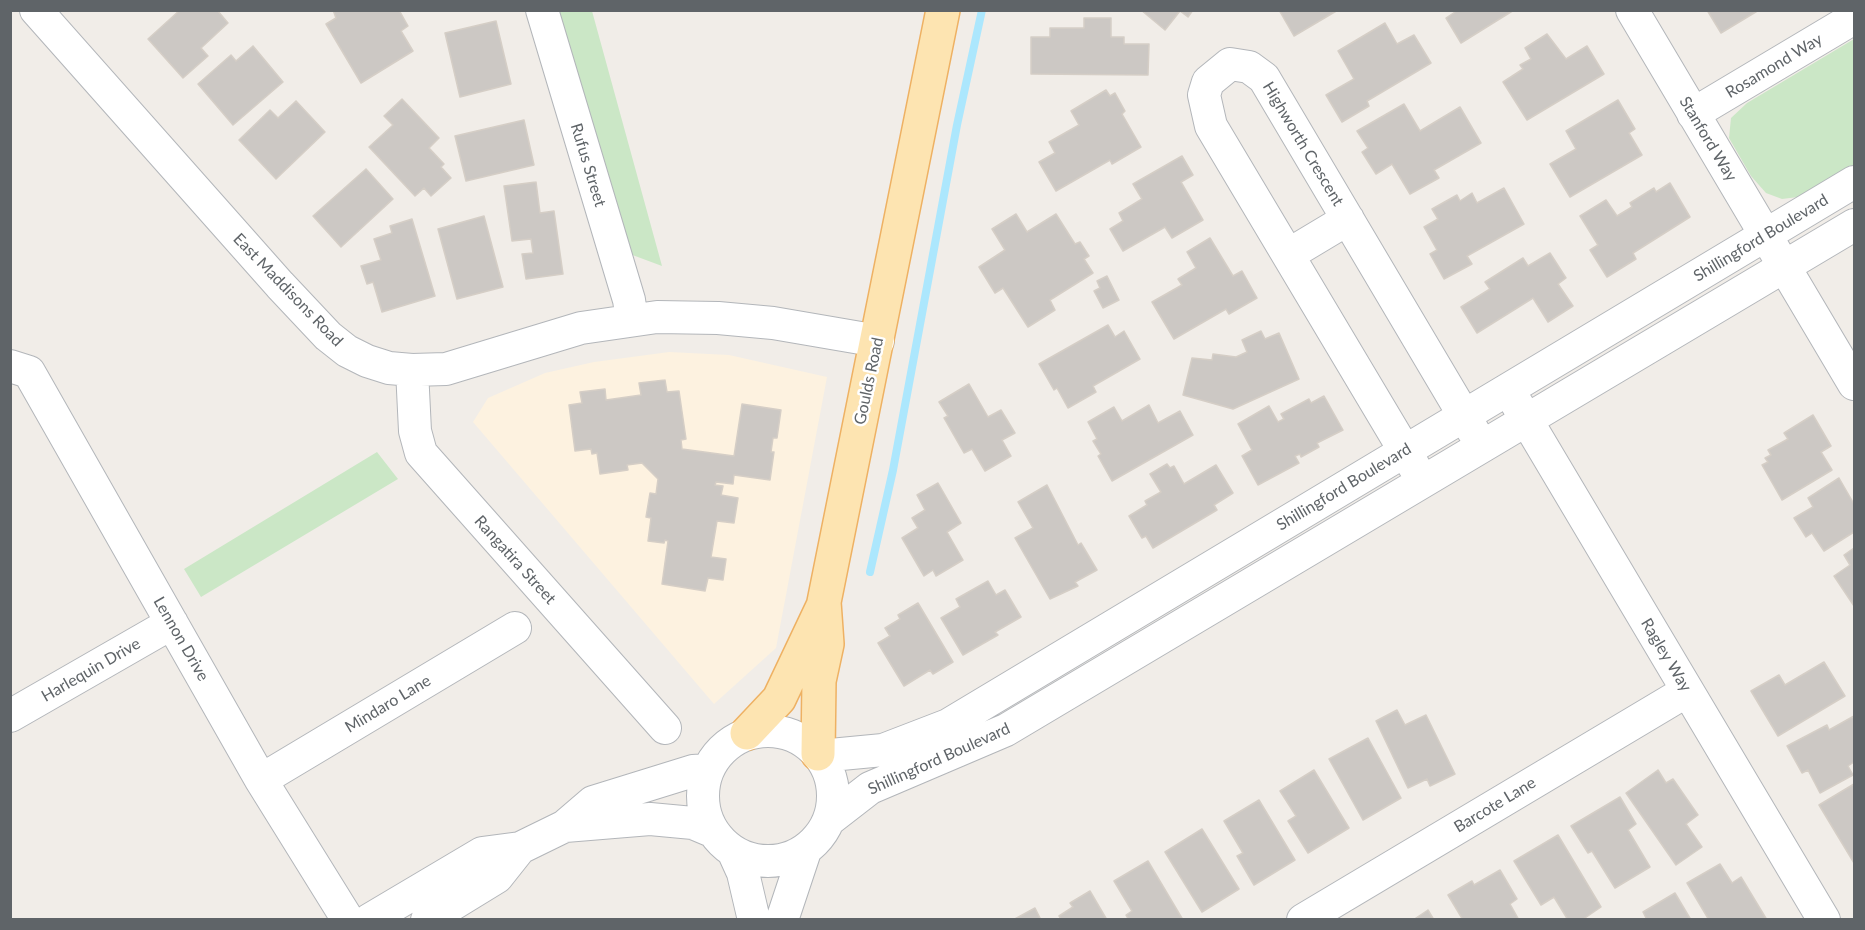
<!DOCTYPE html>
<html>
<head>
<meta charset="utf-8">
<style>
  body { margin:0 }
  #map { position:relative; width:1865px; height:930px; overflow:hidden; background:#f1ede8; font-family:Lato,sans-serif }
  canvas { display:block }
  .frame { position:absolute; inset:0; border:12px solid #5f6468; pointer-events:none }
</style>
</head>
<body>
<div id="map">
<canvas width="1865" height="930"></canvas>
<div class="frame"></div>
</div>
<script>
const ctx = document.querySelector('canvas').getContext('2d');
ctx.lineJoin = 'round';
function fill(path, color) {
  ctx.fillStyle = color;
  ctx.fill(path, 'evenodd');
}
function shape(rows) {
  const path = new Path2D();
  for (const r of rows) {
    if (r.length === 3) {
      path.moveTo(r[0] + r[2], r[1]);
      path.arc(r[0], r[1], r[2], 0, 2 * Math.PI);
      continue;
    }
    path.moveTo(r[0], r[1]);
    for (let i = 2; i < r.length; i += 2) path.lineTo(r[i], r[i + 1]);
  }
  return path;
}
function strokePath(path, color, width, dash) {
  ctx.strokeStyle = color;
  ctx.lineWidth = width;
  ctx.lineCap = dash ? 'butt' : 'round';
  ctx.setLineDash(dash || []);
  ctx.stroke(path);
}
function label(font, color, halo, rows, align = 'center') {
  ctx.font = font + ' Lato,sans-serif';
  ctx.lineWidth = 5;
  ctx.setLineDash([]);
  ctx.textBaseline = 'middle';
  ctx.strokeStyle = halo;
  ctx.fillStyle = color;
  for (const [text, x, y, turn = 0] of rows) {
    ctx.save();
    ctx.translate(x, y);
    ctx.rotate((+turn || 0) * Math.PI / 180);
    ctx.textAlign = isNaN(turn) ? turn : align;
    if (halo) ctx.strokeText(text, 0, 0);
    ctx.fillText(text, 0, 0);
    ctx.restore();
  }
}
fill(shape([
  [669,352,729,355,827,377,776,648,714,704,473,422,488,398,545,373,594,362]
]), '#fdf2e0');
fill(shape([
  [552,11,592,11,662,266,619,250],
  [1854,39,1854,165,1798,197,1782,199,1766,193,1751,176,1729,138,1731,118,1747,103],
  [377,452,398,479,201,597,184,569]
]), '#cbe7c6');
strokePath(shape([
  [870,572,893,470,957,125,982,10]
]), '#ace7fd', 8);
const building = shape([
  [180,10,217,10,228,23,201,48,208,56,183,78,148,39,180,10],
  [360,10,399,10,408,26,401,31,413,51,361,83,326,24,336,18,333,10,360,10],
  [1141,10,1193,10,1188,17,1180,11,1165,30,1141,10],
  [1279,10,1338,10,1294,36,1279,10],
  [1458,10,1514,10,1461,43,1446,18,1458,10],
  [1707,10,1759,10,1721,33,1707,10],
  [1084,18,1111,18,1111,37,1124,37,1124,44,1149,44,1148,75,1031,74,1031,37,1050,37,1050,28,1084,28,1084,18],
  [496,21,511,84,460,97,445,33,496,21],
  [1385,23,1397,44,1414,35,1431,63,1367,101,1369,106,1342,122,1326,95,1354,79,1338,51,1385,23],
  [1547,34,1566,59,1587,46,1604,74,1527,120,1503,82,1523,69,1520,65,1531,59,1525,48,1547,34],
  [253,46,283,82,233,125,198,84,231,55,236,61,253,46],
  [1106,90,1110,96,1115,93,1125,111,1122,114,1141,147,1112,164,1110,160,1056,191,1039,162,1055,153,1049,142,1079,125,1071,111,1106,90],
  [402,99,439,138,429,148,444,164,441,167,451,178,431,196,424,188,415,196,369,147,393,125,384,116,402,99],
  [1618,100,1635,129,1629,133,1642,155,1570,197,1550,164,1576,149,1566,131,1618,100],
  [296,101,325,132,276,179,239,140,270,110,278,118,296,101],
  [1404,104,1420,131,1460,107,1481,143,1434,170,1439,178,1410,194,1392,164,1376,174,1362,152,1368,148,1357,131,1404,104],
  [524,120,534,165,466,181,455,136,524,120],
  [1182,156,1193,175,1181,182,1203,220,1172,238,1165,227,1123,251,1110,229,1123,221,1119,213,1142,199,1133,184,1182,156],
  [366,169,393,199,341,247,313,216,366,169],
  [536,182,540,213,554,211,563,274,526,279,522,254,533,253,531,239,512,241,504,186,536,182],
  [1670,183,1690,217,1633,253,1636,259,1607,277,1590,250,1598,245,1580,216,1606,200,1617,216,1632,207,1630,203,1654,188,1656,192,1670,183],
  [1504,188,1524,224,1467,256,1472,264,1444,279,1430,254,1437,250,1424,227,1438,219,1432,209,1457,195,1460,201,1472,193,1477,203,1504,188],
  [1016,214,1027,232,1056,214,1075,244,1080,242,1089,256,1084,259,1093,273,1050,300,1055,310,1028,327,1003,288,995,293,979,267,1005,250,992,229,1016,214],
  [484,216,503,287,457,299,438,229,484,216],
  [412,219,435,296,382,312,373,282,367,284,361,266,381,260,374,239,392,233,390,226,412,219],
  [1210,238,1233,276,1242,271,1257,298,1229,314,1226,309,1174,339,1152,302,1182,285,1178,279,1196,268,1187,252,1210,238],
  [1550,253,1566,278,1558,284,1573,306,1548,322,1533,298,1477,333,1461,307,1490,289,1485,282,1523,258,1528,266,1550,253],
  [1107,276,1119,300,1103,308,1094,291,1100,288,1097,281,1107,276],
  [1108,325,1115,337,1124,331,1140,359,1093,386,1096,392,1068,408,1057,388,1054,390,1039,364,1108,325],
  [1261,331,1265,339,1279,333,1299,379,1233,409,1183,395,1192,358,1212,360,1213,354,1236,357,1247,352,1242,340,1261,331],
  [665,380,667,392,679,391,686,439,681,440,682,449,734,456,742,404,781,410,777,438,773,438,771,452,774,452,770,480,734,475,733,484,716,482,715,485,723,486,721,495,738,498,734,523,717,521,711,557,726,559,723,580,708,578,705,591,662,584,668,541,665,540,664,543,648,541,651,518,646,517,650,493,656,494,658,479,642,463,627,465,628,470,600,474,597,453,592,454,591,449,575,451,569,405,582,403,580,392,605,389,606,400,641,395,639,383,665,380],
  [969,384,988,417,1001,410,1015,433,1002,440,1011,456,985,471,972,449,964,453,944,418,948,416,939,402,969,384],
  [1324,396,1343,430,1317,443,1319,447,1301,457,1300,454,1295,456,1299,463,1258,485,1242,456,1252,450,1238,424,1269,406,1278,422,1284,419,1281,414,1309,399,1311,403,1324,396],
  [1149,405,1158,423,1180,411,1193,435,1112,481,1098,456,1101,454,1093,441,1097,439,1088,422,1114,407,1122,421,1149,405],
  [1813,415,1831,446,1821,452,1832,470,1782,500,1762,465,1768,462,1765,458,1771,455,1768,450,1788,439,1784,433,1813,415],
  [1167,464,1170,468,1174,466,1184,484,1216,465,1233,493,1214,505,1217,510,1153,548,1146,536,1142,538,1129,516,1147,505,1145,501,1161,492,1150,474,1167,464],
  [1839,478,1854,504,1854,532,1824,551,1812,533,1806,537,1794,518,1813,507,1808,498,1839,478],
  [938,483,961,523,947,532,963,560,936,576,933,570,924,576,902,538,918,528,912,518,925,510,917,495,938,483],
  [1047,485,1078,545,1081,543,1097,570,1075,582,1078,586,1050,599,1015,538,1033,528,1018,502,1047,485],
  [1854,548,1854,606,1834,576,1850,565,1844,555,1854,548],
  [988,581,996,595,1005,590,1021,617,995,632,998,635,963,655,941,618,960,607,956,599,988,581],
  [918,603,953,662,933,674,930,670,904,686,878,643,890,636,885,628,900,619,898,615,918,603],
  [1824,662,1845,696,1778,736,1751,691,1779,675,1785,685,1824,662],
  [1397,710,1405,725,1426,715,1455,774,1430,786,1427,779,1408,788,1376,721,1397,710],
  [1854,716,1854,762,1848,766,1853,775,1820,793,1808,770,1802,773,1787,746,1827,725,1829,730,1854,716],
  [1368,738,1401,798,1363,820,1329,759,1368,738],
  [1314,770,1349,828,1308,853,1288,821,1296,816,1280,791,1314,770],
  [1658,770,1666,783,1673,779,1698,815,1686,824,1702,847,1676,865,1626,793,1658,770],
  [1854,784,1854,863,1819,805,1854,784],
  [1620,797,1636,824,1628,830,1650,867,1615,888,1592,851,1588,853,1571,826,1620,797],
  [1259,800,1295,860,1254,885,1237,856,1243,853,1224,821,1259,800],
  [1202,829,1239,889,1202,912,1165,852,1202,829],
  [1558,835,1601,907,1582,920,1568,920,1554,897,1541,905,1514,861,1558,835],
  [1148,861,1183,920,1129,920,1126,915,1132,911,1114,881,1148,861],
  [1720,864,1732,883,1741,877,1767,920,1709,920,1687,883,1720,864],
  [1500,870,1517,899,1510,904,1519,920,1463,920,1448,895,1472,881,1474,885,1500,870],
  [1090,891,1107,920,1061,920,1059,916,1073,907,1070,903,1090,891],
  [1675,893,1691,920,1647,920,1643,912,1675,893],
  [1035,908,1041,920,1013,920,1035,908],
  [1428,910,1434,920,1413,920,1428,910]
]);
fill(building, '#ccc8c4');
strokePath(building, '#d5cec6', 1.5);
const minor = shape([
  [36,10,280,285,328,336,347,351,367,361,389,368,412,370,446,369,581,328,657,317,718,318,773,323,878,341],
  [542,10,629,300,632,320],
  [1632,10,1854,384],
  [1693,114,1854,18],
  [1288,255,1348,219],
  [10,366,29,372,261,780,348,920],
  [412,370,415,431,421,453,665,728],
  [1517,404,1824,920],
  [1415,468,1211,126,1204,95,1208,82,1230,64,1249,67,1264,78,1475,434],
  [10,716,172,623],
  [768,796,65],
  [820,756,883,750,948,725,1854,182],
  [261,780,515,628],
  [830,819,870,788,1006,730,1854,225],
  [565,826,650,819,693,823,712,831],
  [733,851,743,873,754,920],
  [369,920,482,853,520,848,565,826,593,802,693,771,708,770],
  [427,920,497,877,520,848],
  [782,920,805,851],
  [1303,920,1687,691]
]);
const major = shape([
  [747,733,779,699,824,604],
  [818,754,819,681,827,644,824,602,943,10]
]);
strokePath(minor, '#b3b6ba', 34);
strokePath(major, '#eeb163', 36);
strokePath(minor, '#fff', 32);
strokePath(major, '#fde4b1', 33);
label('16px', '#5f6468', '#fff', [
  ["Rosamond Way",1774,66,-31],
  ["Stanford Way",1708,139,59],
  ["Highworth Crescent",1303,144,59],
  ["Rufus Street",588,165,73],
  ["Shillingford Boulevard",1761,238,-31],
  ["East Maddisons Road",288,290,46],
  ["Goulds Road",869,381,-78],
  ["Shillingford Boulevard",1344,487,-31],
  ["Rangatira Street",515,560,48],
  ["Lennon Drive",181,639,60],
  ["Ragley Way",1666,655,59],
  ["Harlequin Drive",91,670,-30],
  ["Mindaro Lane",388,704,-31],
  ["Shillingford Boulevard",939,759,-24],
  ["Barcote Lane",1495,805,-31]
]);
</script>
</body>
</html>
